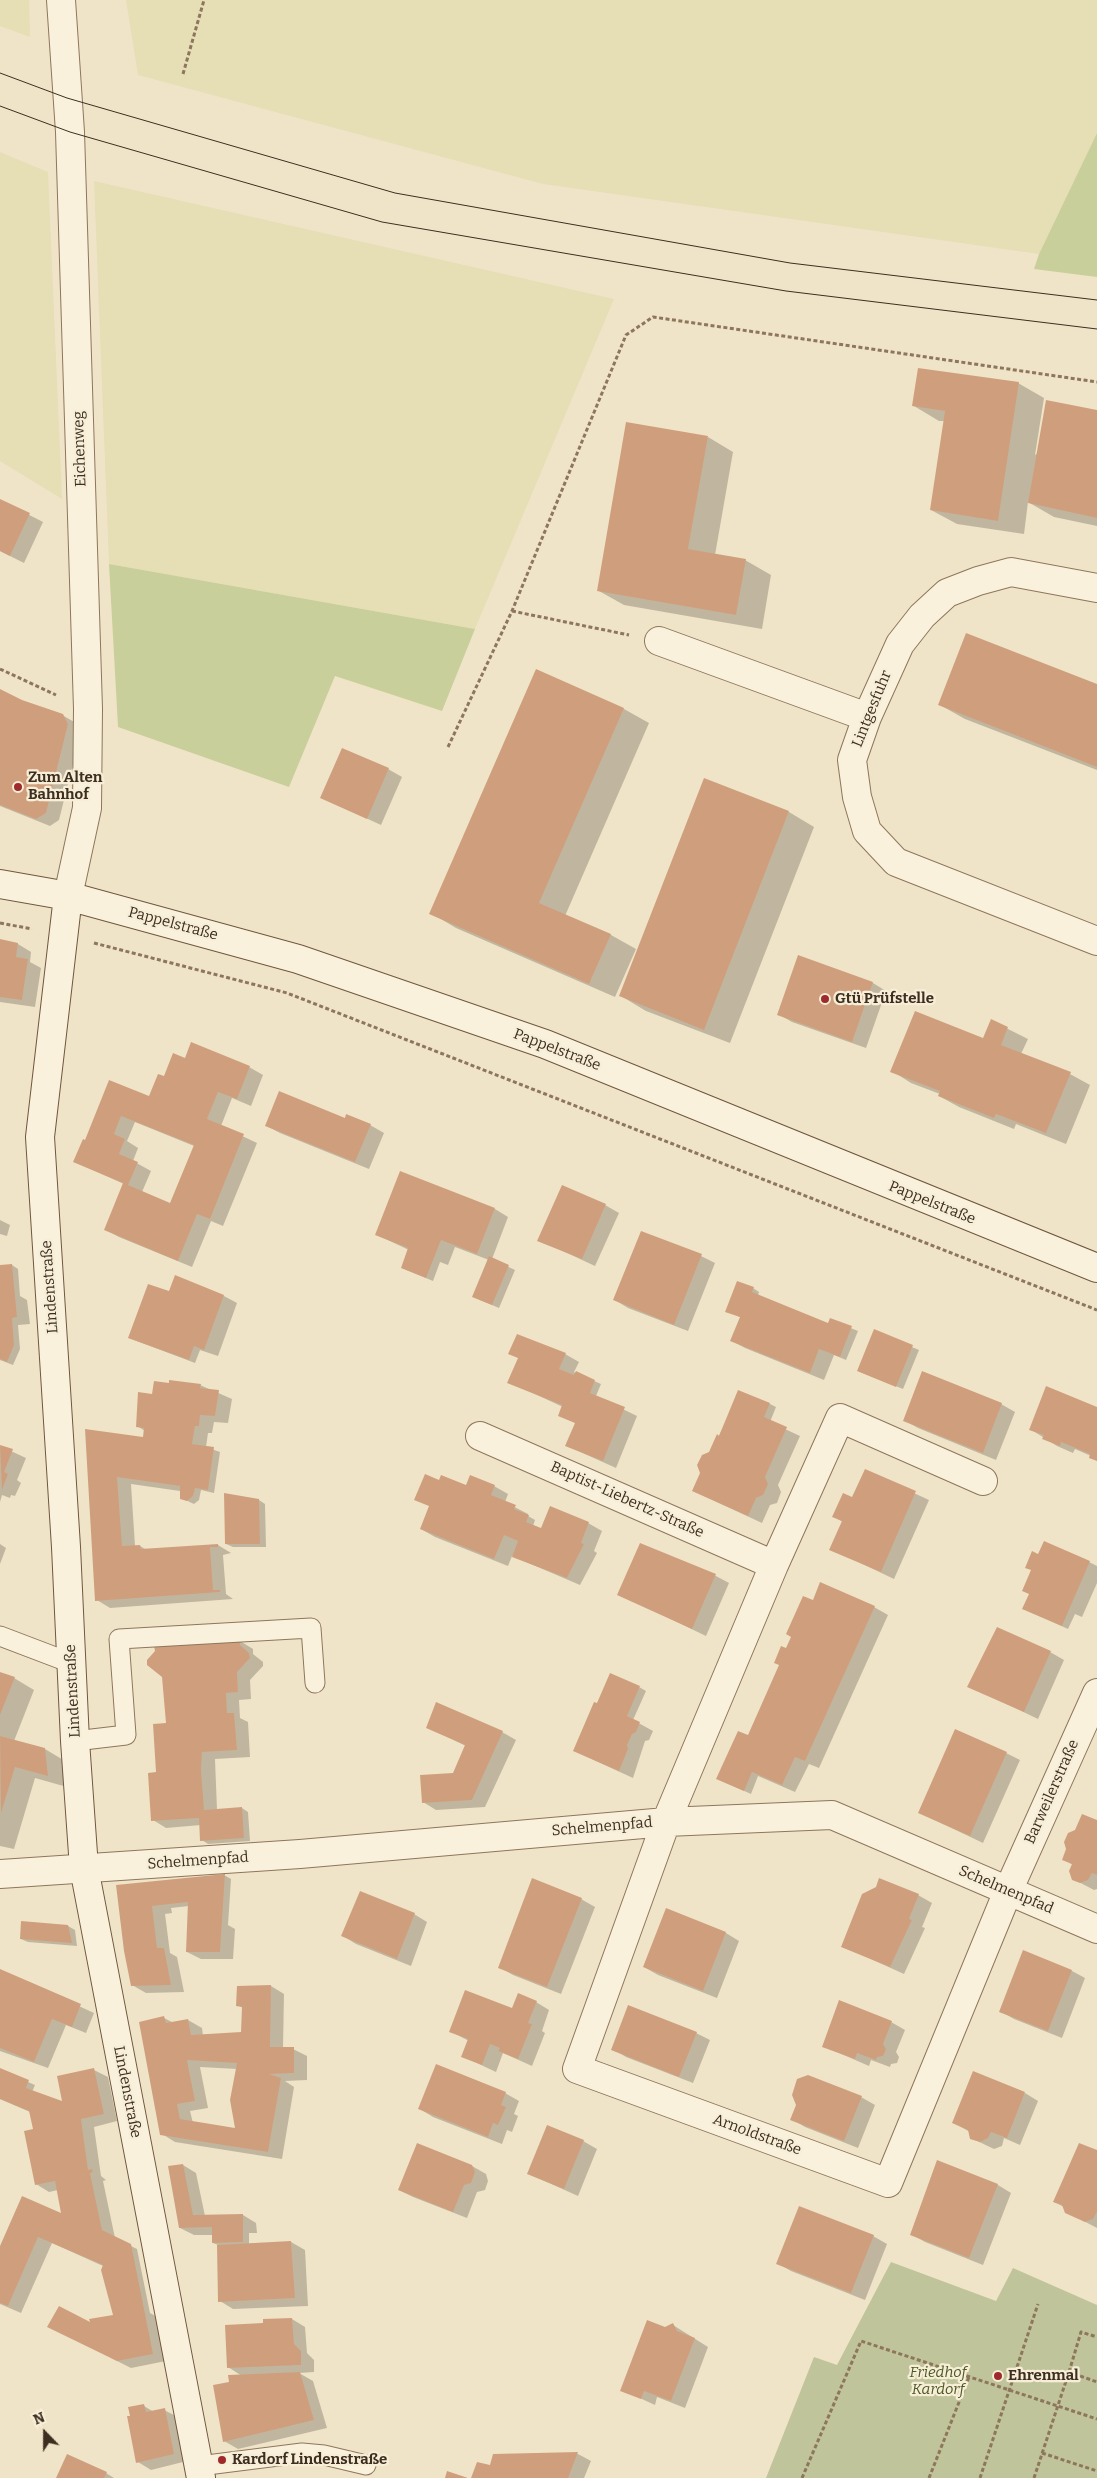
<!DOCTYPE html>
<html>
<head>
<meta charset="utf-8">
<style>
  body { margin:0 }
  #map { position:relative; width:1097px; height:2478px; overflow:hidden; background:#f0e4c8; font-family:Bitter,serif }
  canvas { display:block }
  .north { position:absolute; left:20px; top:2408px; width:50px; height:50px; -webkit-text-stroke:4px #f7eed8; paint-order:stroke; rotate:338deg; font-size:14px; font-weight:700; line-height:20px; text-align:center; color:#3d2e20 }
  .north::after { content:''; display:block; margin:auto; width:18px; height:22px; background:#3d2e20; clip-path:polygon(50% 0,100% 100%,50% 72%,0 100%) }
</style>
</head>
<body>
<div id="map">
<canvas width="1097" height="2478"></canvas>
<div class="north">N</div>
</div>
<script>
const ctx = document.querySelector('canvas').getContext('2d');
ctx.lineJoin = 'round';
function fill(path, color) {
  ctx.fillStyle = color;
  ctx.fill(path, 'evenodd');
}
function shape(rows) {
  const path = new Path2D();
  for (const r of rows) {
    path.moveTo(r[0], r[1]);
    for (let i = 2; i < r.length; i += 2) path.lineTo(r[i], r[i + 1]);
  }
  return path;
}
function strokePath(path, color, width, dash) {
  ctx.strokeStyle = color;
  ctx.lineWidth = width;
  ctx.lineCap = dash ? 'butt' : 'round';
  ctx.setLineDash(dash || []);
  ctx.stroke(path);
}
function label(font, color, halo, rows, align = 'center') {
  ctx.font = font + ' Bitter,serif';
  ctx.lineWidth = 4.5;
  ctx.setLineDash([]);
  ctx.textBaseline = 'middle';
  ctx.strokeStyle = halo;
  ctx.fillStyle = color;
  for (const [text, x, y, turn = 0] of rows) {
    ctx.save();
    ctx.translate(x, y);
    ctx.rotate((+turn || 0) * Math.PI / 180);
    ctx.textAlign = isNaN(turn) ? turn : align;
    if (halo) ctx.strokeText(text, 0, 0);
    ctx.fillText(text, 0, 0);
    ctx.restore();
  }
}
fill(shape([
  [0,0,29,0,30,37,0,26],
  [126,0,1097,0,1097,133,1039,254,543,184,138,75],
  [0,152,48,172,62,499,0,461],
  [94,181,614,299,475,629,109,564]
]), '#e6deb5');
fill(shape([
  [1097,133,1097,277,1034,269,1039,254],
  [109,564,475,629,442,711,335,676,289,787,118,727]
]), '#c9cf9b');
fill(shape([
  [891,2262,996,2301,1013,2268,1097,2305,1097,2478,766,2478,814,2357,837,2365]
]), '#bfc49a');
fill(shape([
  [1018,383,1044,398,1035,455,1097,411,1097,526,1054,517,1028,502,1024,534,957,524,931,510,945,421,939,421,914,406],
  [708,437,733,452,715,555,745,560,771,575,762,629,624,605,599,591],
  [0,500,43,522,24,563,0,551],
  [537,670,624,709,649,723,565,916,611,935,636,949,615,997,456,928,431,913],
  [1097,685,1097,770,965,719,940,705],
  [0,690,22,701,62,715,76,723,81,732,59,820,50,826,0,806],
  [388,769,402,777,381,825,322,798],
  [705,780,789,812,814,827,730,1043,646,1011,621,996],
  [0,941,18,944,31,952,30,962,41,968,35,1007,0,1002],
  [799,957,873,983,886,991,866,1048,792,1022,778,1014],
  [992,1021,1028,1039,1021,1054,1070,1074,1090,1085,1066,1144,1016,1124,1014,1129,959,1107,939,1096,940,1094,911,1083,892,1071,984,1040],
  [186,1059,249,1067,263,1075,251,1106,232,1098,221,1126,257,1143,223,1226,211,1221,192,1267,119,1237,106,1230,124,1184,75,1162,86,1141,110,1082,150,1098,165,1078],
  [135,1122,194,1146,171,1204,142,1192,151,1171,133,1161,138,1148,127,1141],
  [346,1119,370,1125,384,1133,369,1169,280,1133,267,1126],
  [401,1173,495,1209,508,1217,492,1259,515,1270,499,1308,480,1300,489,1260,455,1247,448,1265,440,1262,433,1281,402,1268,409,1250,377,1235],
  [605,1205,619,1213,595,1266,539,1240],
  [0,1220,10,1225,7,1236,0,1234],
  [701,1256,715,1263,688,1331,628,1308,615,1300],
  [12,1265,18,1269,20,1296,27,1300,30,1324,18,1325,20,1349,13,1365,0,1360,0,1266],
  [175,1277,224,1296,237,1303,218,1356,200,1350,195,1363,129,1338,169,1293],
  [753,1288,759,1292,758,1296,829,1324,831,1320,858,1331,846,1360,834,1355,824,1380,745,1348,732,1341,742,1318,727,1311],
  [874,1331,919,1350,903,1389,858,1371],
  [565,1354,579,1362,574,1372,601,1384,596,1396,637,1416,616,1468,567,1446,576,1423,566,1419,563,1407,509,1382,519,1358],
  [200,1385,232,1399,228,1423,214,1422,212,1433,208,1433,206,1447,220,1452,214,1493,201,1490,199,1500,194,1504,181,1498,180,1491,131,1484,135,1546,140,1546,147,1550,218,1545,231,1553,223,1555,226,1594,233,1599,110,1608,97,1600,86,1430,144,1438,145,1431,137,1426,153,1396],
  [770,1404,776,1407,770,1422,800,1436,778,1485,781,1492,777,1503,770,1505,762,1523,693,1491,733,1406],
  [1001,1404,1015,1412,996,1460,918,1428,904,1420],
  [1097,1408,1097,1461,1091,1456,1075,1449,1073,1453,1057,1446,1030,1429],
  [0,1446,26,1458,17,1480,21,1483,15,1496,11,1495,10,1498,2,1495,0,1502],
  [866,1471,929,1500,894,1579,831,1549,843,1522,834,1517,853,1499],
  [440,1482,467,1486,494,1486,508,1494,505,1502,528,1514,528,1516,535,1520,533,1526,542,1530,588,1523,602,1531,594,1551,597,1553,580,1585,512,1556,508,1566,435,1537,421,1529],
  [259,1500,265,1504,266,1547,233,1547,226,1544],
  [0,1544,6,1548,0,1564],
  [640,1545,716,1576,729,1583,706,1636,619,1594],
  [1039,1556,1089,1562,1097,1566,1097,1583,1082,1617,1075,1614,1068,1629,1030,1612,1030,1594],
  [813,1601,874,1607,888,1615,819,1768,809,1764,795,1792,758,1776,751,1794,724,1782,748,1737,793,1636],
  [240,1641,253,1649,253,1654,263,1662,263,1666,250,1680,251,1699,239,1700,240,1718,248,1722,250,1757,215,1759,217,1810,242,1808,248,1812,250,1841,208,1844,202,1840,201,1825,166,1828,153,1820,157,1773,167,1724],
  [1050,1652,1064,1660,1038,1719,969,1686],
  [0,1673,14,1678,34,1690,14,1741,45,1749,65,1761,67,1787,35,1778,14,1849,0,1846],
  [639,1687,646,1691,633,1720,653,1731,649,1740,645,1741,633,1778,574,1751,598,1705],
  [427,1727,502,1732,516,1740,485,1807,436,1810,423,1802,454,1775,466,1746],
  [1006,1753,1020,1760,983,1843,920,1813],
  [1097,1822,1097,1889,1094,1890,1073,1879,1073,1865,1063,1859,1068,1849],
  [224,1875,231,1879,228,1925,235,1929,233,1959,201,1959,187,1952,189,1906,171,1908,172,1913,165,1914,170,1953,177,1957,184,1992,146,1993,132,1985,117,1886],
  [877,1888,918,1895,932,1903,922,1927,925,1928,904,1974,842,1946],
  [581,1899,595,1907,561,1994,513,1975,499,1967],
  [667,1910,726,1933,739,1941,717,1998,658,1975,644,1967],
  [414,1914,427,1922,411,1966,356,1944,343,1936],
  [68,1926,75,1930,77,1946,28,1942,21,1939],
  [1024,1952,1072,1971,1085,1978,1062,2038,1014,2019,1000,2011],
  [0,1970,94,2013,86,2033,66,2025,48,2068,0,2051],
  [271,1986,284,1994,283,2048,293,2049,307,2056,307,2080,285,2081,294,2087,282,2159,175,2142,162,2134,164,2018,174,2023,188,2020,202,2028,203,2036,242,2034,243,2008,238,2005],
  [200,2067,237,2069,237,2130,193,2123,190,2111,208,2108],
  [536,2002,549,2010,542,2031,545,2033,532,2066,503,2053,496,2072,462,2056,469,2041,450,2031],
  [891,2022,905,2030,896,2052,899,2057,897,2063,891,2064,890,2067,871,2060,869,2066,823,2046],
  [696,2033,710,2040,693,2083,626,2057,613,2049],
  [0,2070,35,2085,32,2092,61,2102,94,2070,108,2077,117,2121,94,2127,101,2176,106,2180,103,2181,115,2238,137,2249,150,2313,157,2317,166,2361,131,2368,111,2358,92,2325,115,2315,103,2266,52,2243,21,2313,0,2304,0,2249,63,2215,58,2190,49,2192,36,2184,34,2130,30,2112,0,2099],
  [808,2076,861,2097,875,2105,858,2148,805,2127,792,2119],
  [505,2093,519,2101,514,2114,518,2116,512,2132,507,2130,502,2144,433,2117,420,2109],
  [1025,2093,1038,2101,1020,2145,1004,2138,1002,2146,994,2149,971,2138,970,2132,954,2123],
  [583,2141,597,2149,578,2196,529,2174],
  [1097,2151,1097,2228,1066,2212,1064,2207,1054,2202],
  [938,2162,998,2185,1011,2193,983,2265,925,2242,911,2234],
  [183,2165,196,2173,205,2216,243,2215,256,2223,257,2233,249,2233,249,2245,291,2242,305,2250,308,2306,233,2309,220,2301,218,2245,213,2243,213,2235,194,2235,180,2228],
  [472,2166,486,2174,488,2181,485,2190,477,2192,467,2218,413,2197,399,2190],
  [873,2236,887,2244,865,2300,791,2271,777,2263],
  [292,2319,305,2327,307,2353,314,2360,314,2372,299,2373,313,2381,327,2428,238,2449,224,2441,231,2383,242,2376,228,2367,265,2324],
  [673,2325,708,2347,685,2408,657,2397,655,2405,622,2390,665,2328],
  [144,2406,154,2412,164,2410,178,2417,187,2461,151,2470,138,2462,132,2417],
  [578,2454,591,2461,584,2478,472,2478,491,2466,494,2455],
  [106,2473,114,2478,57,2478]
]), '#0003');
fill(shape([
  [918,368,1019,382,998,521,930,510,945,411,912,406],
  [1046,400,1097,410,1097,518,1028,503],
  [626,422,708,436,688,549,746,559,736,615,597,591],
  [0,499,30,513,10,556,0,551],
  [966,633,1097,684,1097,767,938,705],
  [536,669,624,708,539,903,611,934,589,984,429,914],
  [0,689,22,700,63,714,68,724,46,813,36,819,0,805],
  [342,748,389,768,367,819,320,798],
  [704,778,789,811,704,1030,619,996],
  [0,939,18,943,16,957,28,959,22,1000,0,997],
  [798,955,873,982,852,1042,777,1015],
  [915,1011,983,1038,991,1019,1008,1027,1001,1045,1071,1072,1046,1133,996,1114,994,1118,938,1096,940,1091,890,1072],
  [191,1042,250,1066,237,1099,218,1092,207,1119,244,1134,210,1219,197,1214,178,1261,104,1230,123,1183,73,1162,83,1139,85,1140,109,1080,149,1096,158,1074,164,1076,173,1053,185,1058],
  [121,1116,194,1145,170,1203,128,1185,138,1162,119,1154,125,1139,114,1134],
  [279,1091,345,1118,346,1114,371,1124,355,1162,265,1126],
  [400,1171,495,1208,477,1254,441,1240,426,1278,401,1268,408,1248,375,1235],
  [562,1185,606,1204,582,1259,537,1241],
  [641,1231,702,1254,674,1325,613,1300],
  [489,1256,509,1265,492,1305,472,1297],
  [12,1264,17,1317,12,1318,14,1345,7,1362,0,1359,0,1265],
  [175,1275,224,1295,204,1350,194,1346,189,1360,128,1338,148,1284,169,1291],
  [737,1281,754,1287,752,1292,828,1323,830,1318,852,1326,840,1357,819,1349,810,1373,730,1341,740,1317,725,1312],
  [874,1329,913,1345,896,1387,857,1371],
  [517,1334,566,1353,559,1369,574,1375,576,1371,595,1380,590,1393,625,1407,603,1461,565,1446,575,1423,558,1416,562,1405,507,1383,518,1358,508,1354],
  [922,1371,1002,1403,983,1453,903,1421],
  [169,1380,201,1384,200,1388,219,1390,215,1416,200,1415,199,1426,195,1426,192,1444,214,1447,208,1490,195,1488,193,1496,187,1501,180,1499,180,1486,117,1477,122,1546,140,1545,141,1549,218,1544,218,1547,210,1547,213,1590,220,1590,220,1592,95,1601,85,1429,143,1437,144,1428,136,1427,138,1392,152,1394,154,1381,169,1383],
  [1046,1386,1097,1407,1097,1461,1089,1458,1090,1454,1061,1442,1060,1446,1042,1439,1044,1435,1029,1430],
  [738,1390,770,1403,764,1417,787,1427,765,1477,768,1484,763,1495,756,1498,748,1516,692,1491,700,1473,697,1465,702,1455,709,1452,717,1434,719,1436],
  [0,1445,13,1449,4,1472,8,1474,2,1490],
  [865,1469,916,1491,881,1572,829,1550,842,1521,832,1517,843,1493,852,1497],
  [425,1474,439,1480,441,1475,466,1485,470,1475,495,1485,491,1495,516,1505,514,1509,529,1515,526,1522,541,1528,550,1506,589,1522,581,1543,584,1544,567,1578,512,1557,518,1541,504,1535,494,1559,420,1529,429,1506,414,1500],
  [224,1493,259,1499,260,1544,225,1544],
  [1044,1541,1090,1561,1062,1626,1022,1609,1029,1594,1022,1591,1031,1570,1025,1568,1032,1551,1038,1554],
  [640,1543,716,1574,692,1629,617,1595],
  [820,1582,875,1606,805,1761,795,1757,782,1785,752,1772,744,1791,716,1779,738,1731,748,1735,779,1665,774,1663,781,1646,786,1648,791,1637,786,1634,803,1596,813,1600],
  [997,1627,1051,1651,1024,1712,967,1687],
  [240,1640,240,1645,249,1653,250,1658,237,1672,238,1692,226,1693,227,1713,234,1713,237,1750,202,1752,201,1770,204,1810,242,1807,244,1838,200,1841,199,1818,151,1821,148,1773,156,1772,153,1724,166,1723,162,1677,147,1665,147,1660,155,1651,154,1646],
  [0,1672,15,1677,0,1715],
  [610,1673,640,1686,627,1716,640,1722,636,1732,632,1734,627,1745,628,1749,619,1771,573,1751,594,1702,597,1703],
  [436,1702,503,1731,472,1800,422,1803,420,1775,453,1773,465,1745,426,1728],
  [955,1729,1007,1752,970,1836,918,1813],
  [0,1736,45,1748,48,1776,15,1767,1,1813],
  [1082,1814,1097,1820,1097,1875,1092,1873,1088,1880,1080,1883,1072,1880,1069,1871,1072,1864,1062,1860,1066,1849,1064,1842,1068,1833,1075,1830],
  [225,1874,220,1952,186,1952,188,1902,152,1906,157,1948,164,1948,171,1985,131,1986,124,1951,116,1885],
  [532,1878,582,1898,547,1987,498,1968],
  [879,1878,919,1894,909,1919,912,1920,890,1967,841,1947,862,1894,876,1887],
  [360,1891,415,1913,397,1959,341,1936],
  [666,1908,726,1932,703,1991,643,1967],
  [21,1921,68,1925,72,1943,20,1939],
  [1023,1950,1072,1970,1048,2031,999,2012],
  [0,1969,81,2004,72,2027,52,2019,34,2062,0,2048],
  [271,1985,270,2047,294,2047,294,2073,269,2074,281,2078,268,2152,160,2135,139,2022,164,2016,166,2023,188,2019,191,2035,241,2032,242,2007,236,2006,237,1986],
  [187,2060,237,2063,230,2100,235,2128,180,2119,177,2104,195,2101],
  [465,1990,512,2008,518,1993,537,2001,528,2023,532,2024,518,2059,498,2051,500,2048,490,2044,482,2065,461,2057,468,2039,449,2032],
  [839,2000,892,2021,883,2044,886,2049,883,2056,877,2057,876,2060,857,2053,855,2059,822,2047],
  [628,2005,697,2032,679,2077,611,2050],
  [436,2064,506,2092,501,2105,506,2107,498,2125,493,2123,488,2137,418,2109],
  [0,2068,29,2080,26,2088,62,2101,57,2076,94,2068,104,2114,81,2119,88,2170,92,2169,93,2172,90,2173,102,2230,131,2244,153,2354,117,2361,47,2327,59,2306,90,2322,89,2319,113,2315,101,2270,103,2265,38,2237,8,2306,0,2303,0,2246,22,2196,61,2213,55,2181,35,2185,24,2131,33,2129,29,2111,0,2099],
  [973,2071,1025,2092,1007,2138,991,2132,988,2138,980,2142,970,2139,968,2130,952,2123],
  [808,2075,862,2096,844,2141,790,2120,796,2105,792,2095,797,2079],
  [547,2125,584,2140,564,2189,527,2174],
  [417,2143,472,2165,475,2172,471,2183,464,2185,453,2212,398,2190],
  [1079,2143,1097,2150,1097,2212,1093,2219,1085,2222,1065,2213,1062,2205,1053,2202],
  [937,2160,998,2184,969,2258,910,2235],
  [183,2164,193,2215,243,2214,243,2242,212,2243,212,2227,179,2228,168,2166],
  [799,2206,874,2235,851,2293,776,2264],
  [291,2241,295,2298,218,2302,217,2245],
  [292,2318,294,2344,301,2351,301,2365,227,2368,225,2325,263,2323,263,2319],
  [647,2320,665,2327,673,2323,677,2331,695,2338,671,2401,644,2391,641,2399,620,2391],
  [300,2372,314,2420,223,2442,213,2385,229,2382,228,2375],
  [144,2404,146,2412,165,2408,174,2454,136,2463,127,2416,130,2416,128,2407],
  [578,2452,568,2478,471,2478,477,2462,490,2465,493,2454],
  [67,2454,107,2472,104,2478,56,2478],
  [447,2471,468,2478,445,2478]
]), '#cf9f7d');
const lane = shape([
  [0,1636,71,1663],
  [75,1741,126,1735,119,1639,311,1628,315,1683],
  [199,2466,302,2453,324,2455,366,2465]
]);
const street = shape([
  [61,0,70,132,88,709,87,808,68,896],
  [1097,588,1011,572,978,581,947,593,922,616,900,644,867,717,852,760,857,797,867,831,896,862,1097,941],
  [659,641,867,717],
  [480,1436,774,1565],
  [983,1481,840,1418,774,1565,666,1822,577,2069,888,2183,1008,1891,1097,1693],
  [0,1874,300,1854,666,1822,832,1815,1097,1929]
]);
const secondary = shape([
  [0,884,68,896,298,959,545,1044,1097,1268],
  [68,896,40,1137,66,1547,75,1741,84,1868,201,2478]
]);
strokePath(lane, '#8d765c', 21);
strokePath(street, '#8d765c', 30);
strokePath(secondary, '#6f573f', 30);
strokePath(shape([
  [183,74,204,0],
  [512,611,629,635],
  [0,669,56,695],
  [448,747,512,611,626,335,653,317,1097,382],
  [0,923,32,929],
  [94,943,287,993,1097,1310],
  [1069,2372,1081,2332,1097,2337],
  [1042,2453,1097,2471],
  [802,2478,861,2341,1097,2419],
  [929,2478,969,2377],
  [980,2478,1038,2304],
  [1034,2478,1069,2372,1097,2382]
]), '#8d765c', 3, [4, 2.5]);
strokePath(lane, '#faf1dc', 19);
strokePath(street, '#faf1dc', 28);
strokePath(secondary, '#faf1dc', 28);
strokePath(shape([
  [0,73,67,98,395,193,790,263,1097,300],
  [0,106,70,132,382,222,786,291,1097,329]
]), '#3d2e20', 1);
for (const [x, y, r, color] of [
  [18,787,5,"#9e2a2b"],
  [825,999,5,"#9e2a2b"],
  [998,2376,5,"#9e2a2b"],
  [222,2460,5,"#9e2a2b"]
]) {
  const dot = new Path2D();
  dot.arc(x, y, r, 0, 2 * Math.PI);
  ctx.fillStyle = color;
  ctx.fill(dot);
  strokePath(dot, '#f7eed8', 2);
}
label('15px', '#3d2e20', '#f7eed8', [
  ["Eichenweg",80,449,-92],
  ["Lintgesfuhr",872,709,-68],
  ["Pappelstraße",173,924,15],
  ["Pappelstraße",557,1050,21],
  ["Pappelstraße",932,1203,22],
  ["Lindenstraße",50,1287,-94],
  ["Baptist-Liebertz-Straße",627,1500,24],
  ["Lindenstraße",73,1691,-93],
  ["Barweilerstraße",1052,1792,-66],
  ["Schelmenpfad",602,1827,-5],
  ["Schelmenpfad",198,1861,-4],
  ["Schelmenpfad",1006,1890,23],
  ["Lindenstraße",127,2092,79],
  ["Arnoldstraße",757,2135,20]
]);
label('bold 15px', '#3d2e20', '#f7eed8', [
  ["Zum Alten",28,778],
  ["Bahnhof",28,795],
  ["Gtü Prüfstelle",835,999],
  ["Ehrenmal",1008,2376],
  ["Kardorf Lindenstraße",232,2460]
], 'left');
label('italic 15px', '#4d5a26', '#f7eed8', [
  ["Friedhof",938,2373],
  ["Kardorf",938,2390]
]);
</script>
</body>
</html>
